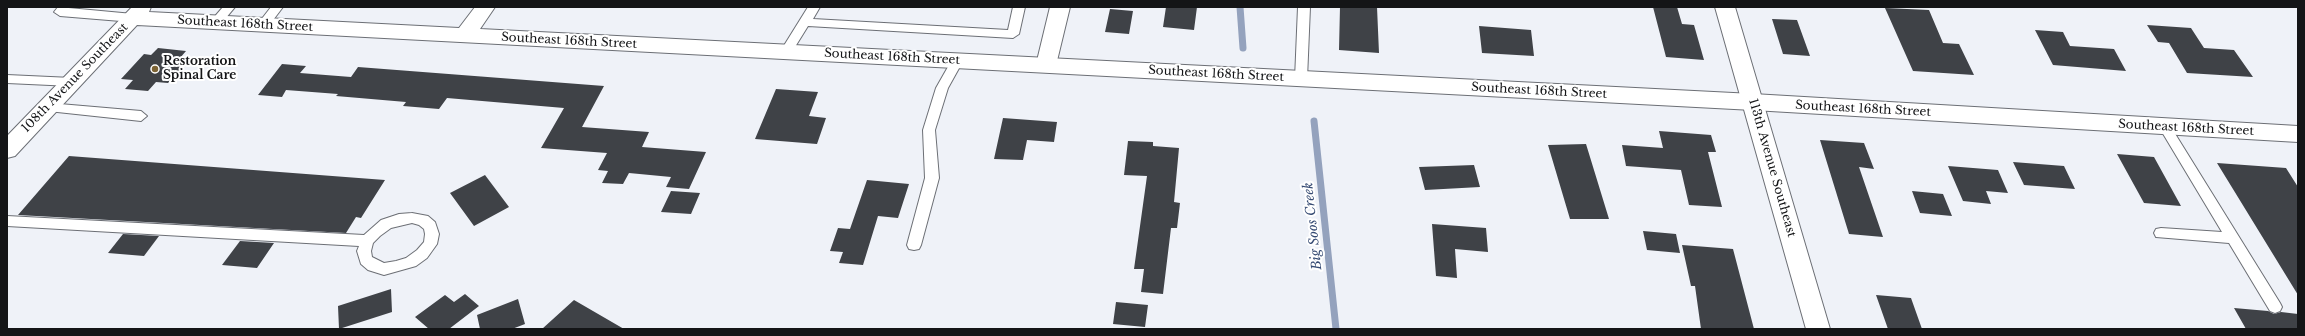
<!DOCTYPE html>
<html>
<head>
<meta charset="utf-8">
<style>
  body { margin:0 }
  #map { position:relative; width:2305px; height:336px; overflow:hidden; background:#eff2f8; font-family:"Libre Baskerville",serif }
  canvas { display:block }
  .frame { position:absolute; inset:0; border:8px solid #141517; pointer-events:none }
</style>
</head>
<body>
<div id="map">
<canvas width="2305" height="336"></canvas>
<div class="frame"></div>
</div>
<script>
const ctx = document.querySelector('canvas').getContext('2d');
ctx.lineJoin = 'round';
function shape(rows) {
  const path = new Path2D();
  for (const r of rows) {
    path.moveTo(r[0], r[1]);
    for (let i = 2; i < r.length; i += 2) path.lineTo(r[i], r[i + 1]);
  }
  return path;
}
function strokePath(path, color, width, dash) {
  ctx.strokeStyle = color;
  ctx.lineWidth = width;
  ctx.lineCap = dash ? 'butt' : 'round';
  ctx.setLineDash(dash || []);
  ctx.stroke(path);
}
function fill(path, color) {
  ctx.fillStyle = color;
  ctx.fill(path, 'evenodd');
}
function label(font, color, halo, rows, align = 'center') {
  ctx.font = font + ' "Libre Baskerville",serif';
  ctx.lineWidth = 4;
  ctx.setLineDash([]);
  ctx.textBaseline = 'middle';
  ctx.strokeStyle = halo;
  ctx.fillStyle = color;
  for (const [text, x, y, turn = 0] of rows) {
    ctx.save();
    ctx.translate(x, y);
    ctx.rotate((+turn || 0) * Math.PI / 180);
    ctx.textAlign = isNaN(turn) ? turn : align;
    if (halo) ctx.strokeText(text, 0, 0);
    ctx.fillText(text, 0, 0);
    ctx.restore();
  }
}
strokePath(shape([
  [1240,7,1243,48],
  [1314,121,1336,329]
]), '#94a2bd', 7);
fill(shape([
  [1166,7,1197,7,1194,30,1163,27],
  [1340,7,1377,7,1379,53,1339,50],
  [1653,7,1677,7,1682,24,1694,25,1704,60,1666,57],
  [1885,8,1929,10,1943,43,1959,44,1974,75,1913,71],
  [1110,9,1133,11,1129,34,1105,32],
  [1772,19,1797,20,1810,56,1783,54],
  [2147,25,2191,28,2204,48,2234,50,2253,77,2187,73,2169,43,2158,42],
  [1479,26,1531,30,1534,56,1482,53],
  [2035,30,2063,32,2070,46,2114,49,2126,71,2053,65],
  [158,48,186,51,180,58,189,59,168,83,156,82,148,91,125,89,133,80,121,79,144,54,151,55],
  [282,64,306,66,300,73,351,77,358,67,604,86,582,127,649,132,642,147,706,152,689,189,666,187,671,177,629,173,623,184,602,183,608,171,598,170,607,153,541,148,564,108,447,98,439,109,403,106,406,102,336,96,338,94,286,90,282,97,258,95],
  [776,89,818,92,809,116,826,118,817,144,755,139],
  [1003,118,1057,122,1054,142,1027,140,1023,160,994,159],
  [1659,131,1711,135,1716,152,1708,152,1722,207,1689,205,1681,170,1626,166,1622,145,1663,148],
  [1820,140,1864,143,1874,169,1859,167,1883,237,1849,234],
  [1128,141,1153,142,1153,146,1179,148,1174,202,1180,203,1177,228,1171,228,1163,294,1141,292,1144,269,1134,269,1147,176,1124,175],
  [1586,144,1609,219,1570,219,1548,145],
  [2117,154,2154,157,2181,206,2144,203],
  [69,156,385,180,361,218,356,217,346,233,18,215],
  [2013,162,2064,166,2075,189,2024,185],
  [2217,163,2286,168,2298,187,2298,295],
  [1474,165,1480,187,1425,190,1419,167],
  [1948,166,1998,170,2008,193,1986,191,1991,204,1963,201],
  [485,175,509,207,474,226,450,193],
  [867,180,909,184,898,218,878,216,863,265,839,263,843,252,830,251,838,228,850,229],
  [671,191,700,193,691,214,661,212],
  [1912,191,1943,194,1952,216,1920,213],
  [1432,224,1486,228,1488,252,1455,249,1457,278,1436,276],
  [1643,231,1676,234,1680,253,1647,250],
  [123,234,159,236,144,256,108,253],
  [240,241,274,243,257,268,222,265],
  [1682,245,1733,249,1754,329,1701,329,1695,286,1691,286],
  [391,289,392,312,339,329,338,306],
  [465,294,479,306,449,329,429,329,415,317,445,295,454,302],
  [1876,295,1911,298,1922,329,1888,329],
  [518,299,525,324,512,329,480,329,477,315],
  [574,300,624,329,542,329],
  [1116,302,1148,305,1145,327,1113,324],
  [2234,308,2268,311,2274,314,2281,312,2298,314,2298,329,2246,329]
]), '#3f4247');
const lane = shape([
  [58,7,133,14,139,18,133,22,60,16,54,12,58,7],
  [223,7,235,7,220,25,212,25,210,22,223,7],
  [271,7,283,7,267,28,259,28,257,25,271,7],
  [808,7,820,7,813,19,1008,30,1013,7,1025,7,1019,34,1013,38,808,26,790,55,782,55,780,52,808,7],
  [1298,7,1310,7,1307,79,1301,83,1295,79,1298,7],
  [957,57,963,61,948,88,935,130,939,178,921,245,919,249,914,250,909,249,907,245,925,178,923,130,936,88,953,58,957,57],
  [7,75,72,78,78,82,72,86,7,83,7,75],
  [48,103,141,111,147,116,141,121,48,111,42,107,48,103],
  [2165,122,2169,124,2280,303,2282,307,2280,311,2275,313,2270,311,2229,243,2156,237,2154,233,2156,229,2161,228,2222,232,2159,127,2165,122],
  [412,213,428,216,435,222,439,234,437,244,427,258,416,266,384,275,368,270,361,264,357,251,359,246,7,226,7,216,364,235,381,220,399,214,412,213],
  [412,223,419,225,424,229,425,234,424,242,417,250,406,258,396,261,384,263,372,257,371,251,373,243,380,236,391,228,412,223]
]);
const street = shape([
  [1050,7,1070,7,1056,65,1053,70,1046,72,1039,70,1036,65,1050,7],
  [1715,7,1735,7,1830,329,1806,329,1715,7]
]);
const secondary = shape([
  [132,7,151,7,149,12,459,28,475,7,495,7,480,29,1753,94,2298,126,2298,142,1753,110,137,25,15,156,7,158,7,136,132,7]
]);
strokePath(lane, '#6c6f75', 2);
strokePath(street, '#6c6f75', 2);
strokePath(secondary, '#6c6f75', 2);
fill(lane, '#fff');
fill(street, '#fff');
fill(secondary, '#fff');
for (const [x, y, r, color] of [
  [155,69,4,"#7c6334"]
]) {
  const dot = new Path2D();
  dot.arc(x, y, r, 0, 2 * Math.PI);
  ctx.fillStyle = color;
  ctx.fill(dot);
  strokePath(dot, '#fff', 1.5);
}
label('12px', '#141517', '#fff', [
  ["Southeast 168th Street",245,24,3],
  ["Southeast 168th Street",569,41,3],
  ["Southeast 168th Street",892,57,3],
  ["Southeast 168th Street",1216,74,3],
  ["108th Avenue Southeast",75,78,-46],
  ["Southeast 168th Street",1539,91,3],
  ["Southeast 168th Street",1863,109,3],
  ["Southeast 168th Street",2186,128,3],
  ["113th Avenue Southeast",1772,168,74]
]);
label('bold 12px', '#141517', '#fff', [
  ["Restoration",163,62],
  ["Spinal Care",163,76]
], 'left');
label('italic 13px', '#364b73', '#fff', [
  ["Big Soos Creek",1313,226,-96]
]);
</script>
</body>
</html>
